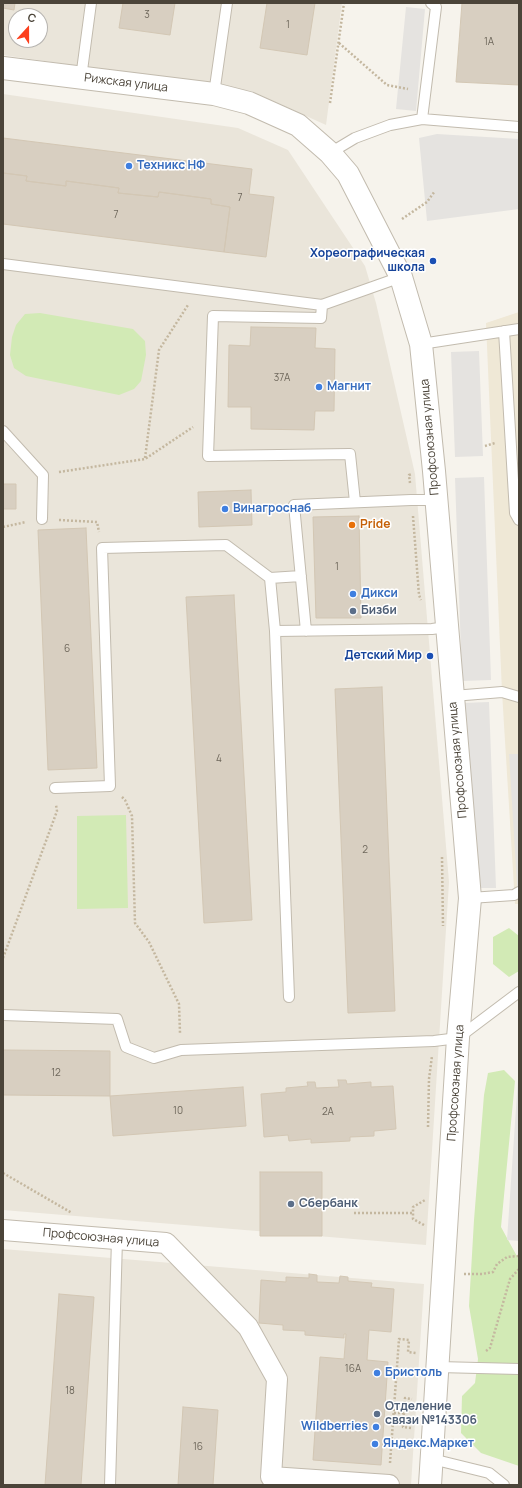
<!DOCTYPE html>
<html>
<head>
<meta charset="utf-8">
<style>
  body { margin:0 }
  #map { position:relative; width:522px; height:1488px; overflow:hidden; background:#f6f3ec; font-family:Manrope,sans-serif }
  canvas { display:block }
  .frame { position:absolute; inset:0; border:4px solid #4b4439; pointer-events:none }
  .north { position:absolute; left:8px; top:8px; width:40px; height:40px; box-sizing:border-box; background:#fff; border:1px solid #b7b4b0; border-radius:50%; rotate:21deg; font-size:11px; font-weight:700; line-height:16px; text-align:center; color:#4b4439 }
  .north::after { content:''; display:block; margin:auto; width:14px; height:18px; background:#fc3f1d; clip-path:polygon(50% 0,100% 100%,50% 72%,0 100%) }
</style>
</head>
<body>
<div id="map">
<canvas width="522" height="1488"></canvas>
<div class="frame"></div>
<div class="north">С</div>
</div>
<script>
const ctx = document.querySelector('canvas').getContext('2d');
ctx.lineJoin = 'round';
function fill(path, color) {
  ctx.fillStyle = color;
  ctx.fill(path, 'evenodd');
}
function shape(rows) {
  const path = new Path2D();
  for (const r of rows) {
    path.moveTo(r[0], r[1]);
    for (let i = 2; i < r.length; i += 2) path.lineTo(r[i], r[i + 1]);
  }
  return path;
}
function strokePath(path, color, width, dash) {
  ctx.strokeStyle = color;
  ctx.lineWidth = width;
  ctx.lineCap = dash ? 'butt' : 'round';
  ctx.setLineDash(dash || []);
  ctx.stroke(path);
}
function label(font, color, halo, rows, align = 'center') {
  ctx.font = font + ' Manrope,sans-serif';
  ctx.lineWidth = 3;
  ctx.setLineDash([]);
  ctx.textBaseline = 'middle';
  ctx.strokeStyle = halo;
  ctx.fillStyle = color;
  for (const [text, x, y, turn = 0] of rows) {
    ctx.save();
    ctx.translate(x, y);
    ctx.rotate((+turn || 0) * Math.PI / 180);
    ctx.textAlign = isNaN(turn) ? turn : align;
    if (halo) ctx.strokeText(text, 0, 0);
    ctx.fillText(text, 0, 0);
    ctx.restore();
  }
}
fill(shape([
  [3,3,342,3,326,125,251,91,3,55],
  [16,16,40,16,40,40,16,40],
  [3,94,238,128,288,150,365,266,376,303,415,474,449,882,426,1245,3,1210],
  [3,1249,424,1284,411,1485,3,1485]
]), '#eae5da');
fill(shape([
  [519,312,519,904,515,904,502,692,486,323]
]), '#efe8d6');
fill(shape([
  [40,313,133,329,145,341,146,355,141,381,134,389,119,395,26,376,14,368,10,355,12,337,16,325,25,314],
  [126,815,128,908,77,909,77,816],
  [509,928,519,936,519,971,509,977,493,964,493,937],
  [504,1070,515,1081,501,1227,519,1260,519,1466,481,1453,461,1433,462,1396,475,1383,478,1359,469,1306,474,1220,484,1095,488,1073]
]), '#d2eab5');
fill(shape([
  [406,7,425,9,416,111,396,109],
  [437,134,519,139,519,209,427,221,419,138],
  [479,351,483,456,455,457,451,352],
  [484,477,491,680,462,681,455,478],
  [489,702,496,888,475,888,463,703],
  [509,754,519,754,518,901],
  [518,1079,519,1079,519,1241,507,1240]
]), '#e5e3e0');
const building = shape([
  [3,3,15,3,14,10,3,8,3,3],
  [123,3,175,3,170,35,119,28,123,3],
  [267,3,315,3,307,55,260,48,267,3],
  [462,3,519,3,519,85,456,82,462,3],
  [3,138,252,169,249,194,274,197,266,257,224,252,230,207,211,204,211,199,159,192,158,197,118,193,119,188,66,181,66,186,26,181,27,176,3,173,3,138],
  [3,173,27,176,26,181,66,186,66,181,119,188,118,193,158,197,159,192,211,199,211,204,230,207,224,252,3,224,3,173],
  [251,327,316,328,315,348,335,349,334,411,315,411,314,430,251,429,251,407,228,407,229,345,250,346,251,327],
  [3,484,16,484,16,509,3,509,3,484],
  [251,490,252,525,199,527,198,492,251,490],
  [359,516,361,618,316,618,313,517,359,516],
  [86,528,97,768,48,770,38,530,86,528],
  [234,595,252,920,204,923,186,597,234,595],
  [382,687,395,1011,348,1013,335,689,382,687],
  [3,1050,110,1051,110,1096,3,1095,3,1050],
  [338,1080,346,1080,347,1084,371,1082,371,1087,393,1086,396,1129,374,1131,374,1136,350,1137,350,1141,311,1143,311,1139,289,1141,288,1135,264,1137,261,1094,286,1092,286,1088,308,1086,307,1082,315,1082,316,1088,339,1087,338,1080],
  [243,1087,246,1126,113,1136,110,1096,243,1087],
  [260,1172,322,1172,322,1236,260,1236,260,1172],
  [309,1274,317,1275,317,1282,339,1283,340,1276,348,1277,348,1281,372,1283,371,1287,394,1289,391,1332,369,1330,367,1360,388,1362,381,1465,313,1460,320,1357,344,1359,346,1334,344,1334,344,1338,305,1335,305,1331,283,1330,283,1325,259,1323,261,1280,286,1282,286,1277,309,1278,309,1274],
  [59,1294,94,1297,81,1485,45,1485,59,1294],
  [183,1407,218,1410,213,1485,178,1485,183,1407]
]);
fill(building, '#d8cfc1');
strokePath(building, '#d3c7b4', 1);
const service = shape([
  [81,78,91,3],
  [214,94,227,3],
  [422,119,436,7,431,3],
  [330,153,355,138,390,125,422,119,519,127],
  [3,264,322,305,401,277],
  [322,305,321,318,213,316,208,456,350,454,355,502],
  [504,331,515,513,519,520],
  [421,344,519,329],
  [3,431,43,475,42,519],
  [270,578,301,576],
  [306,631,294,505,411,500,436,500],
  [453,696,502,692,519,697],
  [55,788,110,786,102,548,226,545,270,578,275,631],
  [470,898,514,895,519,892],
  [289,997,275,631,432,629,447,627],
  [3,1015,117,1019,126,1047,154,1058,181,1050,434,1041,458,1038,519,992],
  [438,1367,519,1369],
  [432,1459,489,1473,504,1485],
  [110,1485,117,1239]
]);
const minor = shape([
  [3,1230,166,1243,248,1327,277,1379,271,1477,389,1485]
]);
const tertiary = shape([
  [3,68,214,94,249,103,298,125,330,153,348,174,401,277,421,344,434,471,470,898,458,1038,430,1485]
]);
strokePath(service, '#c2bbae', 12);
strokePath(minor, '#c2bbae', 22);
strokePath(tertiary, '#c2bbae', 24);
strokePath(shape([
  [339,43,387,85,408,89],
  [330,103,344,3],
  [402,219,427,202,435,191],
  [485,446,495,443],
  [145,458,159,350,188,305],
  [59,472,145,459,193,427],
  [410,483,409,475,412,474],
  [413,516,419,595,421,600],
  [59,520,97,522,99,532],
  [3,527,26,522],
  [122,797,125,800,132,816,135,923,149,942,179,1004,180,1033],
  [442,857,443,926],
  [3,958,57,811,56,805],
  [428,1127,429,1079,432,1056],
  [3,1173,72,1213],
  [354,1213,413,1213],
  [424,1225,413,1219,413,1207,425,1200],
  [464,1274,482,1274,493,1272,497,1264,507,1257,519,1256],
  [486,1351,490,1348,510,1279,519,1269],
  [394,1413,404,1413],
  [411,1428,403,1427,405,1398,412,1399],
  [390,1463,399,1339,409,1340,408,1352,416,1353]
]), '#c4b79f', 2.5, [2, 2]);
strokePath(service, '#fff', 10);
strokePath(minor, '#fff', 20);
strokePath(tertiary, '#fff', 22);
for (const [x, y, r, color] of [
  [129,166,4,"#3f7fe0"],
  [433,261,4,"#1a4fb4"],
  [319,387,4,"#3f7fe0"],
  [225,509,4,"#3f7fe0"],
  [352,525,4,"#e8710a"],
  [353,594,4,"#3f7fe0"],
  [353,611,4,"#5c6f8a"],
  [430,656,4,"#1a4fb4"],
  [291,1204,4,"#5c6f8a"],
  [377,1373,4,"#3f7fe0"],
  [377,1414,4,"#5c6f8a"],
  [376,1427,4,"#3f7fe0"],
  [375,1444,4,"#3f7fe0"]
]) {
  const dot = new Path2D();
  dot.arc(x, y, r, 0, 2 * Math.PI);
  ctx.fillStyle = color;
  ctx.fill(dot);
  strokePath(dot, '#fff', 1.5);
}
label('10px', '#6e675b', null, [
  ["3",147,15],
  ["1",288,25],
  ["1А",489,42],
  ["7",240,198],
  ["7",116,215],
  ["37А",282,378],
  ["1",337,567],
  ["6",67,649],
  ["4",219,759],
  ["2",365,850],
  ["12",56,1073],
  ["10",178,1111],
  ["2А",328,1112],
  ["16А",353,1369],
  ["18",70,1391],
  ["16",198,1447]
]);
label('12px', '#4b4439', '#fff', [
  ["Рижская улица",126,83,7],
  ["Профсоюзная улица",430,437,-95],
  ["Профсоюзная улица",458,760,-95],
  ["Профсоюзная улица",456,1083,-86],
  ["Профсоюзная улица",101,1238,5]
]);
label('bold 12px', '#366cbe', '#fff', [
  ["Техникс НФ",137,166],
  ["Магнит",327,387],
  ["Винагроснаб",233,509],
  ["Дикси",361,594],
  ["Бристоль",385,1373],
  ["Wildberries",368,1427,"right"],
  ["Яндекс.Маркет",383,1444]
], 'left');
label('bold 12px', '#164399', '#fff', [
  ["Хореографическая",425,254],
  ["школа",425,268],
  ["Детский Мир",422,656]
], 'right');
label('bold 12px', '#c56008', '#fff', [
  ["Pride",360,525]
], 'left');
label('bold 12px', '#4e5e75', '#fff', [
  ["Бизби",361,611],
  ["Сбербанк",299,1204],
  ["Отделение",385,1407],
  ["связи №143306",385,1421]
], 'left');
</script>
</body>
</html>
